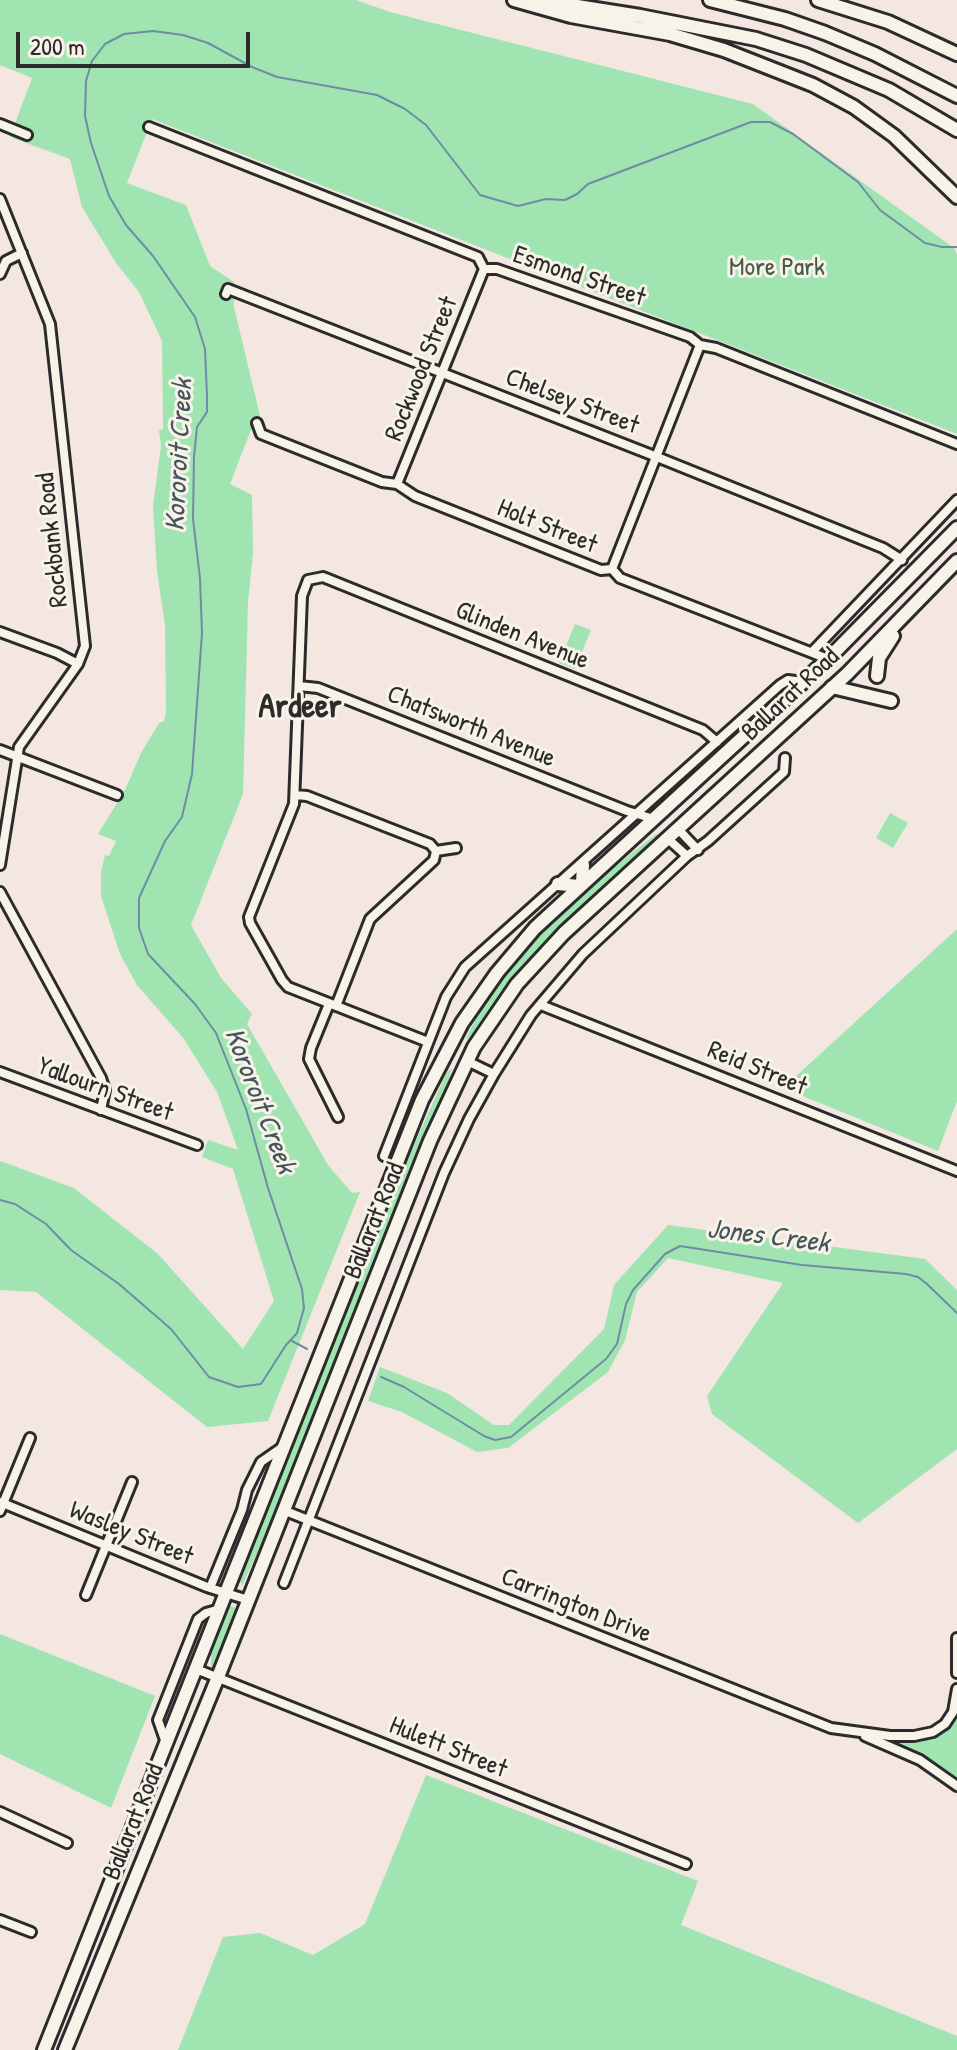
<!DOCTYPE html>
<html>
<head>
<meta charset="utf-8">
<style>
  body { margin:0 }
  #map { position:relative; width:957px; height:2050px; overflow:hidden; background:#f4e6e1; font-family:"Patrick Hand",sans-serif }
  canvas { display:block }
  .scale { position:absolute; left:16px; top:32px; width:234px; height:36px; box-sizing:border-box; border:4px solid #2b2b2b; border-top:0; padding-left:10px; font-size:24px; line-height:28px; white-space:nowrap; color:#2b2b2b; -webkit-text-stroke:6px #f7f3e8; paint-order:stroke }
</style>
</head>
<body>
<div id="map">
<canvas width="957" height="2050"></canvas>
<div class="scale">200 m</div>
</div>
<script>
const ctx = document.querySelector('canvas').getContext('2d');
ctx.lineJoin = 'round';
function fill(path, color) {
  ctx.fillStyle = color;
  ctx.fill(path, 'evenodd');
}
function shape(rows) {
  const path = new Path2D();
  for (const r of rows) {
    path.moveTo(r[0], r[1]);
    for (let i = 2; i < r.length; i += 2) path.lineTo(r[i], r[i + 1]);
  }
  return path;
}
function strokePath(path, color, width, dash) {
  ctx.strokeStyle = color;
  ctx.lineWidth = width;
  ctx.lineCap = dash ? 'butt' : 'round';
  ctx.setLineDash(dash || []);
  ctx.stroke(path);
}
function label(font, color, halo, rows, align = 'center') {
  ctx.font = font + ' "Patrick Hand",sans-serif';
  ctx.lineWidth = 6;
  ctx.setLineDash([]);
  ctx.textBaseline = 'middle';
  ctx.strokeStyle = halo;
  ctx.fillStyle = color;
  for (const [text, x, y, turn = 0] of rows) {
    ctx.save();
    ctx.translate(x, y);
    ctx.rotate((+turn || 0) * Math.PI / 180);
    ctx.textAlign = isNaN(turn) ? turn : align;
    if (halo) ctx.strokeText(text, 0, 0);
    ctx.fillText(text, 0, 0);
    ctx.restore();
  }
}
fill(shape([
  [0,0,356,0,390,12,753,104,954,248,957,254,957,434,152,119,127,183,186,205,210,266,234,282,234,307,261,420,254,422,230,484,252,495,253,553,248,602,243,794,191,925,221,978,252,1014,247,1024,328,1165,352,1193,360,1192,268,1421,207,1427,36,1292,0,1290,0,1161,74,1188,158,1254,243,1349,274,1301,233,1169,202,1157,208,1140,238,1150,217,1092,184,1039,137,985,120,954,101,896,101,872,105,855,109,856,116,841,98,834,117,803,117,795,125,790,141,753,159,723,164,721,166,712,165,625,157,571,153,506,161,446,159,430,163,429,162,341,139,292,116,263,82,207,70,159,10,137,32,78,0,65],
  [575,624,591,630,575,669,559,663],
  [890,813,908,823,893,848,876,838],
  [656,834,659,836,546,942,504,990,505,992,479,1030,465,1040,483,1004,512,966,541,933,589,887],
  [957,929,957,1101,938,1151,783,1088],
  [452,1067,447,1087,288,1486,242,1586,240,1580,248,1557,397,1182,446,1074],
  [668,1225,925,1259,957,1290,957,1449,858,1523,712,1414,707,1396,783,1283,668,1258,637,1292,625,1340,608,1372,508,1448,477,1452,402,1412,368,1401,380,1367,447,1393,494,1425,509,1425,604,1329,614,1285],
  [230,1606,236,1608,236,1618,216,1668,211,1670,211,1652],
  [0,1634,155,1696,111,1808,0,1754],
  [957,1706,957,1786,884,1741,931,1736],
  [426,1775,698,1881,681,1925,957,2036,957,2050,178,2050,223,1937,260,1933,313,1955,365,1924]
]), '#a0e5b1');
strokePath(shape([
  [0,1200,15,1204,46,1224,71,1250,119,1284,171,1329,209,1377,238,1387,261,1384,286,1345,297,1333,304,1308,302,1289,268,1188,246,1109,216,1033,195,1004,148,954,139,928,139,898,165,841,182,817,192,774,202,633,200,578,193,519,194,457,197,427,207,412,207,396,205,349,195,317,153,256,126,225,109,196,91,143,85,116,86,81,92,61,105,44,124,34,153,31,183,35,208,43,252,67,277,77,377,95,405,109,426,125,480,195,518,206,546,199,565,200,577,194,588,184,751,122,770,122,793,134,858,182,880,210,925,243,942,247,957,247],
  [292,1341,307,1349],
  [381,1377,404,1387,484,1436,495,1440,511,1437,606,1359,617,1344,626,1304,633,1290,665,1254,680,1246,802,1265,906,1274,918,1277,927,1284,957,1313]
]), '#6f8ca6', 2);
const minor = shape([
  [0,124,27,135],
  [149,127,478,257,484,269,497,269,690,337,700,345,716,348,957,444],
  [0,199,50,324,85,646,78,664,19,747,0,865],
  [0,274,6,261,22,253],
  [226,294,228,289,657,457,883,548,902,560],
  [257,423,261,434,382,482,397,484,415,496,601,570,612,569,620,578,828,659],
  [397,484,484,269],
  [612,569,700,345],
  [0,632,57,653,78,664],
  [812,652,957,500],
  [299,686,318,688,627,811,654,819],
  [0,750,117,795],
  [295,795,307,796,430,844,436,851,434,860,370,919,336,1006],
  [677,828,698,850],
  [667,838,687,856],
  [436,851,456,848],
  [0,892,101,1078,105,1090,101,1110],
  [329,1004,311,1048,309,1059,338,1117],
  [541,1005,957,1171],
  [428,1042,288,987,282,980,250,923,249,917,294,804,302,596,308,580,323,577,703,730,717,742],
  [467,1061,494,1074],
  [0,1072,197,1145],
  [384,1156,446,997,465,967,780,685,788,680,803,682],
  [0,1502,207,1587,248,1600],
  [283,1510,831,1728,890,1736,914,1736,933,1732,945,1724,953,1712,957,1689],
  [0,1511,30,1438],
  [284,1583,444,1173,469,1119,494,1074,531,1015,583,954,687,856,708,841,784,772,785,758],
  [210,1588,242,1510,247,1490,261,1462,284,1446],
  [86,1595,132,1482],
  [957,1638,957,1673],
  [196,1669,686,1864],
  [865,1736,920,1760,957,1786],
  [166,1743,158,1720,198,1619,206,1613,220,1609],
  [0,1812,67,1843],
  [0,1920,31,1932]
]);
const highway = shape([
  [514,0,571,16,670,34,724,50,813,85,854,107,894,136,957,197],
  [540,0,640,16,756,39,806,55,889,90,957,130],
  [710,0,785,19,825,33,875,54,957,96],
  [818,0,888,22,957,54],
  [877,676,879,658,893,636],
  [832,687,891,701],
  [582,883,583,865],
  [558,884,579,886],
  [44,2050,422,1100,462,1023,497,973,535,928,828,659,957,528],
  [65,2050,218,1677,430,1141,474,1047,517,984,564,933,847,674,957,561]
]);
strokePath(minor, '#2b2b2b', 14);
strokePath(highway, '#2b2b2b', 18);
strokePath(minor, '#f7f3e8', 8);
strokePath(highway, '#f7f3e8', 12);
label('26px', '#485a4c', '#f7f3e8', [
  ["More Park",777,268]
]);
label('26px', '#2b2b2b', '#f7f3e8', [
  ["Esmond Street",579,277,19],
  ["Rockwood Street",422,369,-68],
  ["Chelsey Street",572,402,21],
  ["Holt Street",547,527,22],
  ["Rockbank Road",53,540,-96],
  ["Glinden Avenue",522,636,22],
  ["Ballarat Road",791,695,-43],
  ["Chatsworth Avenue",471,727,22],
  ["Reid Street",757,1069,22],
  ["Yallourn Street",105,1090,20],
  ["Ballarat Road",375,1221,-68],
  ["Wasley Street",131,1534,22],
  ["Carrington Drive",576,1606,22],
  ["Hulett Street",448,1748,22],
  ["Ballarat Road",134,1822,-68]
]);
label('italic 28px', '#47545e', '#f7f3e8', [
  ["Kororoit Creek",180,455,-87],
  ["Kororoit Creek",259,1101,69],
  ["Jones Creek",768,1237,7]
]);
label('bold 34px', '#2b2b2b', '#f7f3e8', [
  ["Ardeer",300,708]
]);
</script>
</body>
</html>
